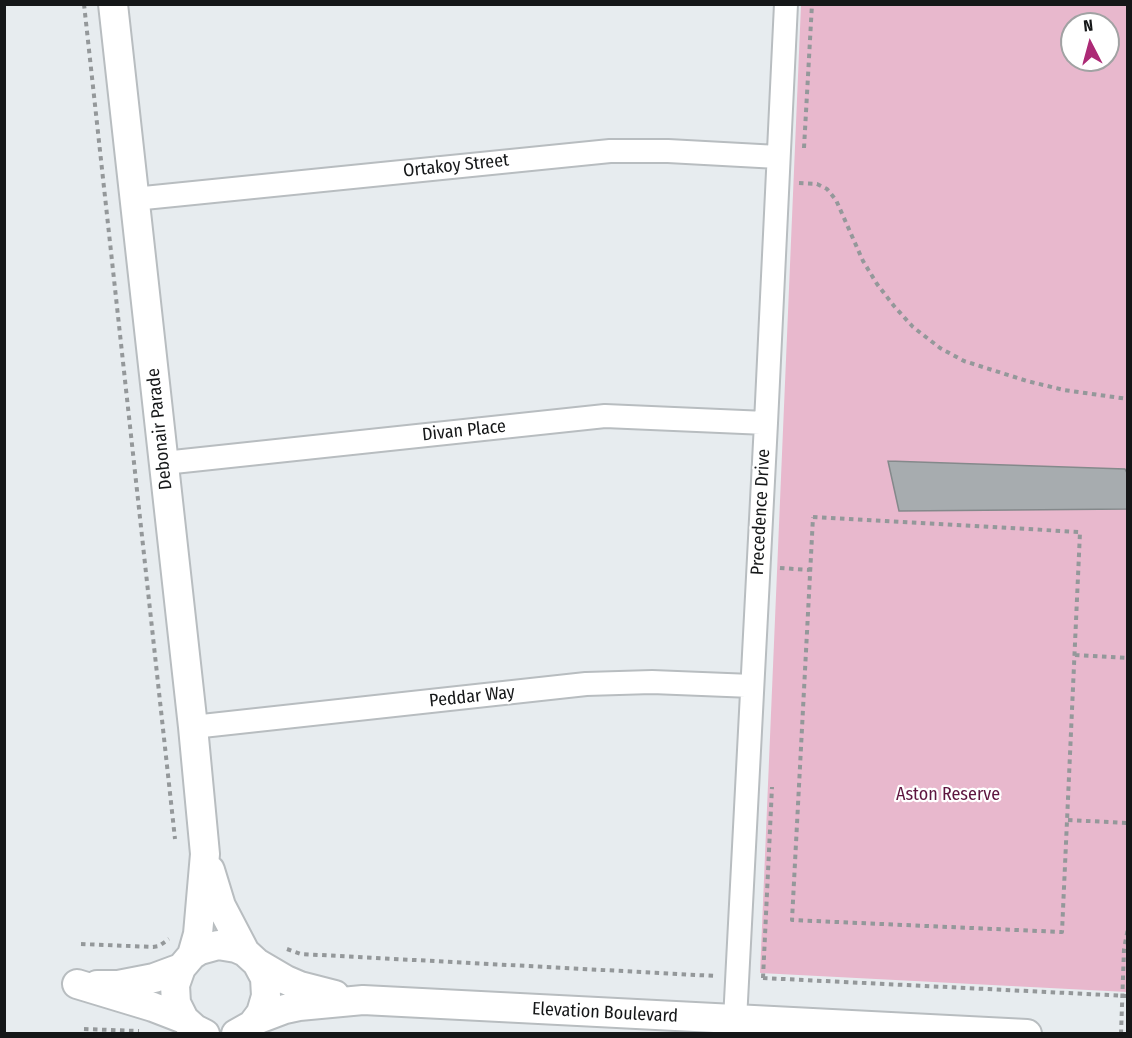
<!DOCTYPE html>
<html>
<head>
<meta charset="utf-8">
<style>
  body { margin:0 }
  #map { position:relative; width:1132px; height:1038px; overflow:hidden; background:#e7ecef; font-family:"Fira Sans Condensed",sans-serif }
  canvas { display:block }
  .frame { position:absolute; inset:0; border:6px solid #151718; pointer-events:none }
  .north { position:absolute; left:1060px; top:12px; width:60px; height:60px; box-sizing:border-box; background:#fff; border:2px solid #a1a2a3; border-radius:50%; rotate:354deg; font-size:16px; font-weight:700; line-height:24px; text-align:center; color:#151718 }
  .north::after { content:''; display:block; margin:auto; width:21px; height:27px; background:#ac2a76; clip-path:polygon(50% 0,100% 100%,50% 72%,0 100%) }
</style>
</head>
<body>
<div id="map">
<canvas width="1132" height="1038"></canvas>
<div class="frame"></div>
<div class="north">N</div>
</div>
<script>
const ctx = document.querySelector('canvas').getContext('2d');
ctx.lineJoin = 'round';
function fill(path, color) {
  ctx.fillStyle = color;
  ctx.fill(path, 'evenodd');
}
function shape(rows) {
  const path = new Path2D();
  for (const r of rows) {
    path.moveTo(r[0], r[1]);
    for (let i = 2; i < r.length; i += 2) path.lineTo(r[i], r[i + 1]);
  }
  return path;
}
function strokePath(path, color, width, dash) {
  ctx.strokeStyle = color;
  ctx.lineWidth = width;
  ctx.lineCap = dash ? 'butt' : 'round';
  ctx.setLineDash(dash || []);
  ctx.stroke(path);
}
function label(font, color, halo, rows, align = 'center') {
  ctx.font = font + ' "Fira Sans Condensed",sans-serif';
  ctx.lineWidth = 4.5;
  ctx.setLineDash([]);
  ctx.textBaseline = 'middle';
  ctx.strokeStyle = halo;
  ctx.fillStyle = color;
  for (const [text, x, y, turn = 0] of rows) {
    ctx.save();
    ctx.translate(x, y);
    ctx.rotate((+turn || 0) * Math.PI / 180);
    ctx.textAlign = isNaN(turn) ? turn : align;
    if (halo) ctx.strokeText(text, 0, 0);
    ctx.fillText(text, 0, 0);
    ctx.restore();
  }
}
fill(shape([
  [801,5,1127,5,1127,992,760,973],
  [1072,24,1108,24,1108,60,1072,60]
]), '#e8b8cd');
const building = shape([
  [888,461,1125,469,1128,475,1128,509,899,511,888,461]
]);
fill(building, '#a7acaf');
strokePath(building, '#84898b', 1.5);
const minor = shape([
  [134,199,610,151,668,151,778,157],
  [164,463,605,416,766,423],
  [193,727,586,684,652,682,752,686],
  [735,1020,766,423,786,4]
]);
const tertiary = shape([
  [113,4,193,727,205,854,198,934,192,955],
  [210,870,221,906,245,952],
  [257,963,286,980,300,986,335,995],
  [77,984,153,1007,184,1019],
  [97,985,118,985,154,978,181,968],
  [256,1020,285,1009,299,1006,363,1000,1027,1034],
  [205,1034,195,1029,184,1019,176,1003,175,985,181,968,192,955,200,950,218,945,236,948,245,952,257,963,265,978,266,996,261,1013,252,1025,236,1034]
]);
strokePath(minor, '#b8bdc0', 26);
strokePath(tertiary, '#b8bdc0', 32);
strokePath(shape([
  [84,4,175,839],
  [804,148,812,4],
  [799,183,817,184,827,189,836,200,863,261,877,284,894,306,913,327,940,348,964,361,1027,381,1064,390,1128,399],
  [813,517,1080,532,1062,932,792,920,813,517],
  [780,568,809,570],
  [1075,655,1128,658],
  [1068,820,1128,823],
  [81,944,153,947,159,946,169,939],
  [287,949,301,954,716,976],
  [763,978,772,787],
  [763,978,1128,996],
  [84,1029,139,1031],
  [1121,1034,1124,949,1128,928]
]), '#94989a', 4, [4.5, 4.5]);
strokePath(minor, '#fff', 22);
strokePath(tertiary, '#fff', 28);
label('18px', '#151718', '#fff', [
  ["Ortakoy Street",456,166,-6],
  ["Debonair Parade",160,429,-96],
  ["Divan Place",464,431,-6],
  ["Precedence Drive",761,512,-87],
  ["Peddar Way",472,697,-6],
  ["Elevation Boulevard",605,1013,3]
]);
label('18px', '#5e153f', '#fff', [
  ["Aston Reserve",948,795]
]);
</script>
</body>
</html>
